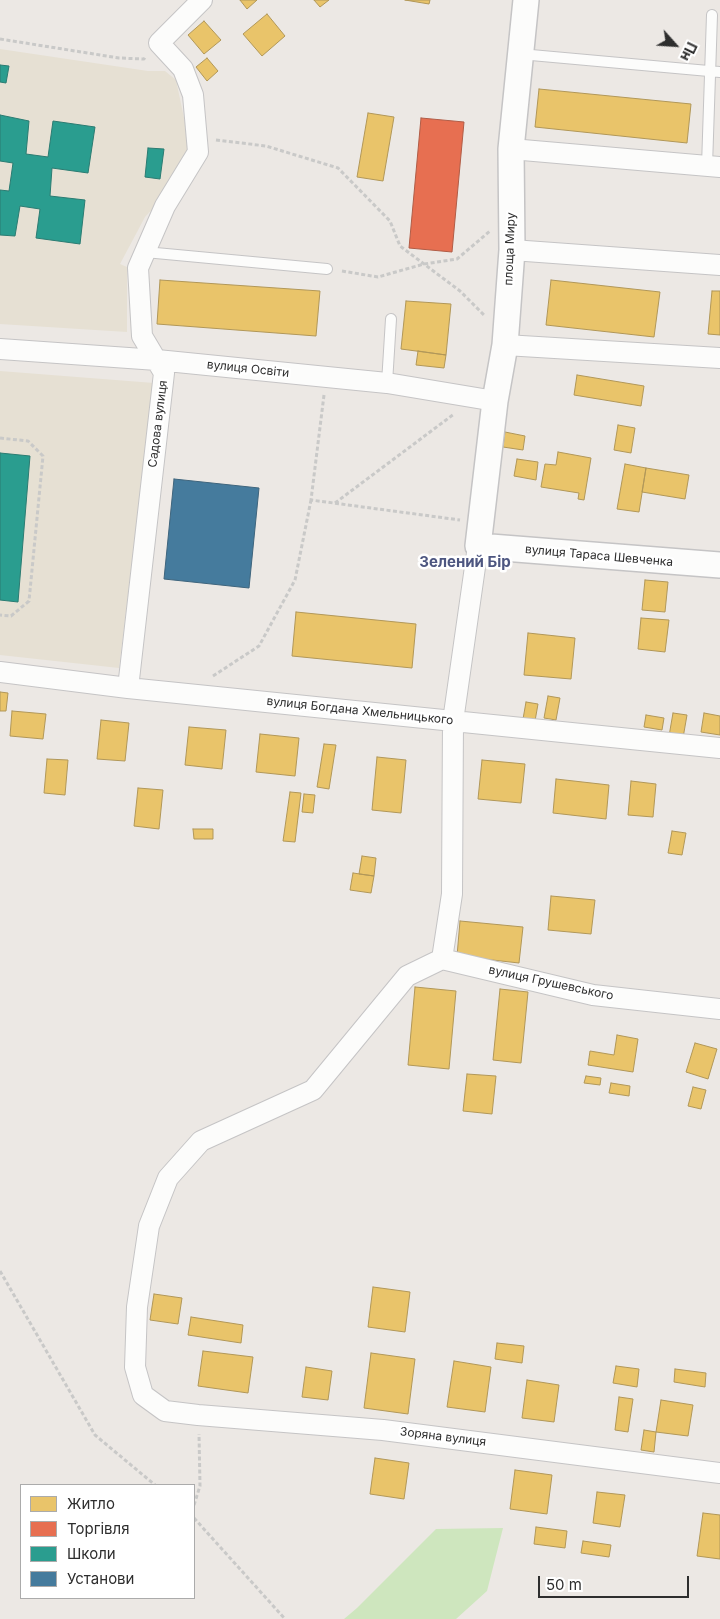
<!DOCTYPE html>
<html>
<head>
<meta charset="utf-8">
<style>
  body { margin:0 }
  #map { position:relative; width:720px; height:1619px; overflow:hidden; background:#ece8e4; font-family:Inter,sans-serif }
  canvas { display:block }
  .legend { position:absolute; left:20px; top:1484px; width:175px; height:115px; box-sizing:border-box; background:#fff; border:1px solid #ababab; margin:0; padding:6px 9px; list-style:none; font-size:15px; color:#2e2e2e }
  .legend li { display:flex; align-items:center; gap:10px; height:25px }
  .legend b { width:25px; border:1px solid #ababab }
  .north { position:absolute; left:650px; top:20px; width:50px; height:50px; -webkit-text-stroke:4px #fff; paint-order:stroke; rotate:116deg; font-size:14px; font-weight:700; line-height:20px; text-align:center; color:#2e2e2e }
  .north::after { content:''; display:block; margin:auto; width:18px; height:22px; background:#2e2e2e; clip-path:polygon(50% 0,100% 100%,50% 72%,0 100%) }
  .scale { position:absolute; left:538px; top:1576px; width:151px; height:22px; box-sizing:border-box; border:2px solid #2e2e2e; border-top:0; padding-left:6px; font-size:15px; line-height:18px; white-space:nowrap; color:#2e2e2e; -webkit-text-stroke:4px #fff; paint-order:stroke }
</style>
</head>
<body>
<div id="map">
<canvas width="720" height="1619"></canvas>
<ul class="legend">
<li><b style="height:14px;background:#e9c46a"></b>Житло</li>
<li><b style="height:14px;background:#e76f51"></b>Торгівля</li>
<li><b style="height:14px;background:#2a9d8f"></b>Школи</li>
<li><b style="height:14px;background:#457b9d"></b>Установи</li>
</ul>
<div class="north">Пн</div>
<div class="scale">50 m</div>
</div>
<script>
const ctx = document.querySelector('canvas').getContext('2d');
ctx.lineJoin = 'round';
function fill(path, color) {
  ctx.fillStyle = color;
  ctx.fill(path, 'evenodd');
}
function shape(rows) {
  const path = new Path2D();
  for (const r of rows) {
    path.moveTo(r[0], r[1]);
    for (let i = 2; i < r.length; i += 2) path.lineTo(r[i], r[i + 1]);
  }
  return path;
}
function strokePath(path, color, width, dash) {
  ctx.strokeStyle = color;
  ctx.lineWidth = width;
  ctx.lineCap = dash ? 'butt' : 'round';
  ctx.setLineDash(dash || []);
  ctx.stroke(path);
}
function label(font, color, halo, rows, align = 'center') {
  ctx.font = font + ' Inter,sans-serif';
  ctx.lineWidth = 5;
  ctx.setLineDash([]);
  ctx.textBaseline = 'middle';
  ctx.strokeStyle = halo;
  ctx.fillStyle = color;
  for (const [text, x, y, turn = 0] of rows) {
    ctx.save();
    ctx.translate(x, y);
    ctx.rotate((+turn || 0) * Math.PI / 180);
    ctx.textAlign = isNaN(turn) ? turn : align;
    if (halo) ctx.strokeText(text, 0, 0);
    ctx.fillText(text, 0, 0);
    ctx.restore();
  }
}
fill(shape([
  [0,49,148,71,165,71,176,80,191,151,159,202,145,217,120,264,127,267,127,332,0,324],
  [0,371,154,383,119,668,0,655]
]), '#e6e0d3');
fill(shape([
  [503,1528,487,1591,456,1619,344,1619,357,1608,436,1529]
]), '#cee6be');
const homes = shape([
  [240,0,257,0,247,9,240,0],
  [314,0,329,0,320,7,314,0],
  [405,0,430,0,429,4,405,0],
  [267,14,285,36,262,56,243,34,267,14],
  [204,21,221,40,204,54,188,35,204,21],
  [207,58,218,71,207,81,196,67,207,58],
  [539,89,691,104,687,143,535,127,539,89],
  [368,113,394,117,383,181,357,177,368,113],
  [160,280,320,291,316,336,157,324,160,280],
  [551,280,660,292,654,337,546,325,551,280],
  [712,291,720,291,720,335,708,334,712,291],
  [406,301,451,304,446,355,401,349,406,301],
  [418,351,446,355,444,368,416,365,418,351],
  [577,375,644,386,641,406,574,395,577,375],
  [618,425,635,428,631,453,614,450,618,425],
  [505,432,525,436,523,450,503,447,505,432],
  [558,452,591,458,584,500,578,499,579,493,541,487,545,464,556,465,558,452],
  [517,459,538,462,536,480,514,476,517,459],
  [625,464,646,468,639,512,617,509,625,464],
  [646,468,689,475,685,499,642,492,646,468],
  [645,580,668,582,665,612,642,610,645,580],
  [296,612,416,624,412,668,292,656,296,612],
  [641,618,669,620,665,652,638,649,641,618],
  [528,633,575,638,571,679,524,675,528,633],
  [0,692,8,693,6,711,0,711,0,692],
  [548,696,560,698,556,720,544,718,548,696],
  [526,702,538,704,535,721,523,719,526,702],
  [12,711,46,714,43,739,10,736,12,711],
  [673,713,687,715,683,738,669,736,673,713],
  [704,713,720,716,720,735,701,732,704,713],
  [646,715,664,718,662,730,644,727,646,715],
  [101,720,129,723,125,761,97,759,101,720],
  [189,727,226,730,222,769,185,765,189,727],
  [260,734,299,738,295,776,256,772,260,734],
  [324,744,336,745,329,789,317,787,324,744],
  [377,757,406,760,401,813,372,810,377,757],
  [47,759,68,760,65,795,44,793,47,759],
  [482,760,525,764,521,803,478,799,482,760],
  [556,779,609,785,606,819,553,813,556,779],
  [631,781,656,784,653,817,628,815,631,781],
  [138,788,163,790,159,829,134,826,138,788],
  [290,792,301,793,295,842,283,841,290,792],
  [304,794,315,795,313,813,302,812,304,794],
  [193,829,213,829,213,839,194,839,193,829],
  [672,831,686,833,682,855,668,853,672,831],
  [362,856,376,858,374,876,359,874,362,856],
  [353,873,374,876,371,893,350,890,353,873],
  [551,896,595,900,591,934,548,930,551,896],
  [460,921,523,927,519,963,457,956,460,921],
  [415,987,456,991,449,1069,408,1065,415,987],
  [500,989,528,992,521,1063,493,1060,500,989],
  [617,1035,638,1039,633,1072,588,1065,590,1051,614,1055,617,1035],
  [695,1043,717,1049,708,1079,686,1072,695,1043],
  [467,1074,496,1076,492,1114,463,1111,467,1074],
  [586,1076,601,1078,600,1085,584,1083,586,1076],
  [611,1083,630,1086,629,1096,609,1093,611,1083],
  [693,1087,706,1090,701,1109,688,1106,693,1087],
  [373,1287,410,1292,405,1332,368,1327,373,1287],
  [154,1294,182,1298,178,1324,150,1320,154,1294],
  [191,1317,243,1325,241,1343,188,1335,191,1317],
  [497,1343,524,1346,522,1363,495,1359,497,1343],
  [203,1351,253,1357,248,1393,198,1386,203,1351],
  [371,1353,415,1359,408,1414,364,1408,371,1353],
  [454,1361,491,1367,485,1412,447,1407,454,1361],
  [616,1366,639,1369,637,1387,613,1383,616,1366],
  [306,1367,332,1371,328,1400,302,1397,306,1367],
  [675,1369,706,1373,705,1387,674,1382,675,1369],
  [527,1380,559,1385,554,1422,522,1418,527,1380],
  [619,1397,633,1399,628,1432,615,1430,619,1397],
  [661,1400,693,1405,688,1436,656,1432,661,1400],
  [644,1430,656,1432,654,1452,641,1450,644,1430],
  [375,1458,409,1463,404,1499,370,1494,375,1458],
  [515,1470,552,1475,547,1514,510,1509,515,1470],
  [597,1492,625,1495,620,1527,593,1523,597,1492],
  [703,1513,720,1515,720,1559,697,1556,703,1513],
  [536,1527,567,1531,565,1548,534,1544,536,1527],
  [583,1541,611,1545,609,1557,581,1553,583,1541]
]);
fill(homes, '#e9c46a');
strokePath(homes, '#b19758', 1);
const shops = shape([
  [421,118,464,122,452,252,409,248,421,118]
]);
fill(shops, '#e76f51');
strokePath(shops, '#b05c46', 1);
const schools = shape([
  [0,65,9,66,6,83,0,82,0,65],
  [0,115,29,121,26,154,48,157,53,121,95,127,88,173,52,168,50,196,85,200,80,244,36,238,40,209,20,206,15,236,0,235,0,190,9,191,13,163,0,161,0,115],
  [148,148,164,149,160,179,145,177,148,148],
  [0,453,30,456,18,602,0,600,0,453]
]);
fill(schools, '#2a9d8f');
strokePath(schools, '#2b7c72', 1);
const public = shape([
  [174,479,259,488,249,588,164,579,174,479]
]);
fill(public, '#457b9d');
strokePath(public, '#3e647c', 1);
const service = shape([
  [520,54,720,72],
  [707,166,712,15],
  [145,252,327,269],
  [387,383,391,319]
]);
const minor = shape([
  [511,149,720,167],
  [512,250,720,265],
  [505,345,720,358],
  [0,349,157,360,387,383,495,401],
  [478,546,453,721,452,894,442,959,407,976,313,1090,201,1141,168,1178,149,1226,137,1307,135,1367,143,1395,165,1411,198,1415,383,1430,720,1473],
  [0,672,128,688,720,748],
  [128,688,164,373,142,336,138,268,165,206,198,152,193,95,183,69,159,43,202,0],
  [442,959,593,995,720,1009]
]);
const tertiary = shape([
  [526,0,511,149,512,250,505,345,495,401,478,546,720,565]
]);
strokePath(service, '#c5c4c5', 12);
strokePath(minor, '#c5c4c5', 22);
strokePath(tertiary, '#c5c4c5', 28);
strokePath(shape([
  [0,39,119,58,144,59,146,56],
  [216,140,266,146,338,168,390,221,400,246,460,291,484,315],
  [342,271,378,277,424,264,457,259,490,231],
  [324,395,311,500,460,520],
  [0,438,28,441,43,456,29,601,11,616,0,615],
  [335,503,454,414],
  [213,676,259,646,295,580,311,500],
  [0,1271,95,1435,155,1485],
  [194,1505,200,1486,199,1434],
  [194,1518,285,1619]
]), '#c9c9c8', 3, [4, 2.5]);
strokePath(service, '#fcfcfb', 10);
strokePath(minor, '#fcfcfb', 20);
strokePath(tertiary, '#fcfcfb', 25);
label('12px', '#2e2e2e', '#fff', [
  ["площа Миру",510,249,-88],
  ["вулиця Освіти",248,369,6],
  ["Садова вулиця",158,424,-83],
  ["вулиця Тараса Шевченка",599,556,5],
  ["вулиця Богдана Хмельницького",360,711,6],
  ["вулиця Грушевського",551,983,12],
  ["Зоряна вулиця",443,1437,7]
]);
label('bold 15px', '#4d5680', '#fff', [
  ["Зелений Бір",465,562]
]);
</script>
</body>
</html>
